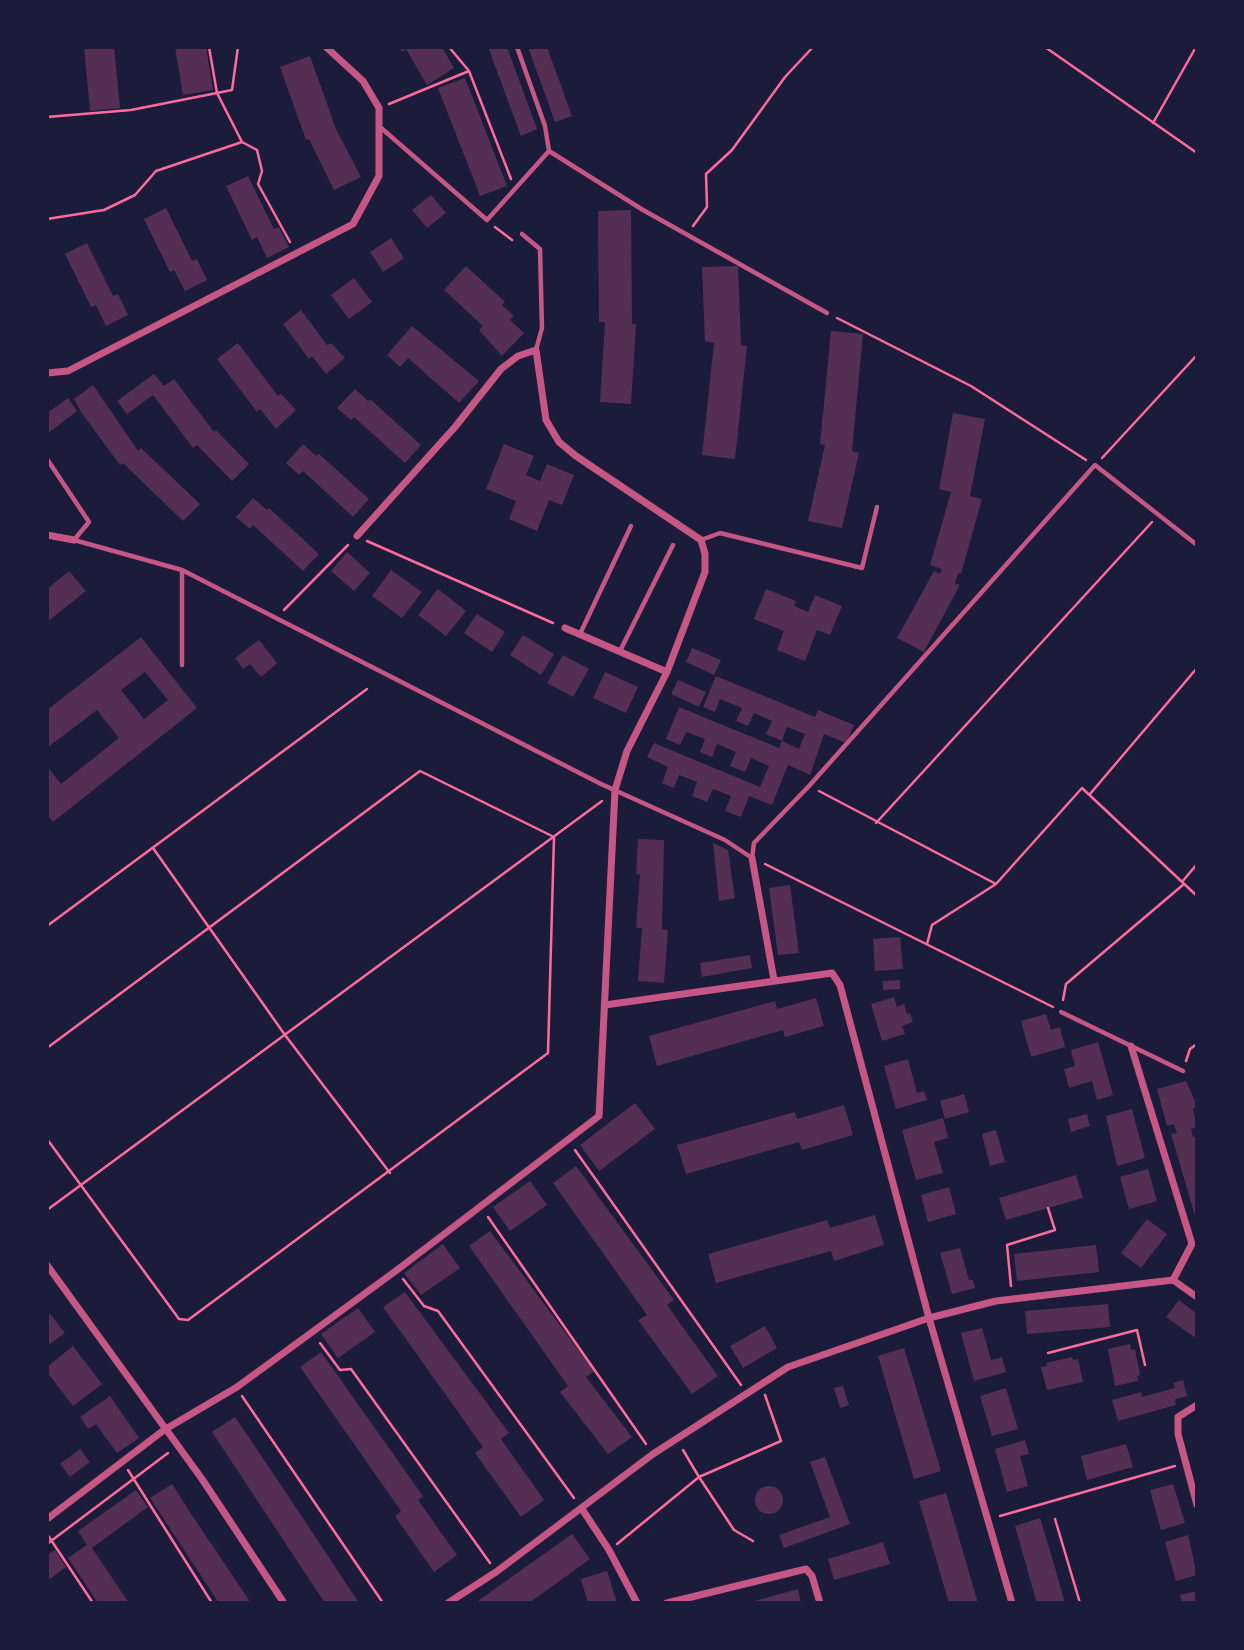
<!DOCTYPE html>
<html>
<head>
<meta charset="utf-8">
<style>
  body { margin:0 }
  #map { position:relative; width:1244px; height:1650px; overflow:hidden; background:#1b1b3a; font-family:"Archivo Narrow",sans-serif }
  canvas { display:block }
  .frame { position:absolute; inset:0; border:49px solid #1b1b3a; pointer-events:none }
</style>
</head>
<body>
<div id="map">
<canvas width="1244" height="1650"></canvas>
<div class="frame"></div>
</div>
<script>
const ctx = document.querySelector('canvas').getContext('2d');
ctx.lineJoin = 'round';
function fill(path, color) {
  ctx.fillStyle = color;
  ctx.fill(path, 'evenodd');
}
function shape(rows) {
  const path = new Path2D();
  for (const r of rows) {
    if (r.length === 3) {
      path.moveTo(r[0] + r[2], r[1]);
      path.arc(r[0], r[1], r[2], 0, 2 * Math.PI);
      continue;
    }
    path.moveTo(r[0], r[1]);
    for (let i = 2; i < r.length; i += 2) path.lineTo(r[i], r[i + 1]);
  }
  return path;
}
function strokePath(path, color, width, dash) {
  ctx.strokeStyle = color;
  ctx.lineWidth = width;
  ctx.lineCap = dash ? 'butt' : 'round';
  ctx.setLineDash(dash || []);
  ctx.stroke(path);
}
fill(shape([
  [84,47,114,47,120,108,90,111],
  [175,47,206,47,213,90,183,95],
  [399,47,442,47,454,68,427,85,406,49,402,52],
  [488,47,507,47,537,129,521,136],
  [528,47,547,47,572,116,555,122],
  [310,56,336,129,361,177,334,190,309,139,306,140,280,67],
  [465,78,507,186,480,196,438,88],
  [248,176,274,229,279,227,289,247,267,258,257,237,252,240,226,186],
  [431,195,446,213,427,228,412,210],
  [166,208,192,261,197,259,207,280,185,291,174,270,170,272,144,219],
  [631,210,632,324,636,324,631,404,600,402,605,322,599,322,598,211],
  [391,238,404,258,383,272,370,252],
  [87,243,113,296,118,294,128,315,106,326,96,305,91,307,65,254],
  [466,266,505,302,502,305,514,316,510,320,524,333,502,356,479,330,483,326,444,290],
  [738,266,741,345,747,346,735,459,702,455,714,343,705,341,702,267],
  [354,278,372,302,349,319,331,295],
  [301,310,327,345,331,343,345,358,326,374,312,356,309,359,283,324],
  [412,326,479,381,459,403,408,358,400,367,387,355],
  [831,331,863,334,852,451,859,453,842,528,808,521,825,445,820,444],
  [238,343,278,396,281,394,296,410,276,429,260,409,257,412,217,359],
  [154,374,164,386,174,379,214,432,216,430,249,464,232,481,197,445,193,448,153,395,127,414,117,401],
  [93,385,138,451,141,448,200,504,183,521,123,463,120,465,81,412,74,399],
  [355,389,368,401,370,399,421,445,405,463,354,417,351,420,337,408],
  [68,398,77,411,47,434,47,413],
  [953,413,985,419,970,496,982,499,961,574,958,573,955,583,960,585,924,652,897,638,934,571,940,574,942,569,930,565,951,492,939,489],
  [303,444,316,456,319,454,369,499,353,517,303,471,299,475,286,463],
  [504,444,534,456,526,475,540,481,547,464,574,475,562,505,549,500,537,531,509,519,516,501,486,489],
  [253,498,267,510,269,508,319,554,303,571,253,525,250,529,236,517],
  [347,552,370,573,354,591,331,571],
  [391,570,422,592,402,618,372,596],
  [69,571,86,591,47,622,47,589],
  [438,589,466,611,446,636,418,615],
  [766,589,796,601,794,606,808,612,815,595,842,606,830,635,817,630,805,661,777,650,784,631,754,619],
  [477,614,505,632,492,652,464,633],
  [523,635,554,654,541,675,510,655],
  [141,637,197,708,53,822,47,815,47,766,61,784,119,738,97,710,47,748,47,710],
  [145,672,168,700,144,719,121,690],
  [259,640,277,663,261,677,250,664,243,669,235,658],
  [692,648,721,660,714,675,686,662],
  [563,655,589,669,573,697,547,683],
  [605,672,638,687,626,713,593,698],
  [716,676,815,717,818,710,854,725,846,743,824,734,810,775,788,765,772,805,749,796,741,817,725,811,731,796,713,789,707,802,692,796,697,782,679,775,674,788,662,783,668,767,647,757,654,743,760,787,769,766,751,758,745,772,730,766,736,752,717,744,712,757,700,752,705,739,686,732,680,745,666,739,679,707,779,748,782,741,799,749,805,734,787,727,782,741,766,734,772,721,754,713,748,726,736,721,742,708,720,699,715,712,703,707],
  [678,680,706,692,699,707,671,694],
  [638,839,664,840,662,929,668,930,664,983,638,981,642,928,636,928,640,875,636,874],
  [713,843,728,850,735,898,719,901],
  [790,885,799,953,778,955,769,888],
  [900,937,903,969,875,971,873,939],
  [750,955,752,968,702,977,700,963],
  [900,980,900,989,883,990,883,981],
  [894,997,897,1007,904,1004,907,1014,910,1013,913,1022,902,1026,905,1034,882,1041,871,1004],
  [816,998,824,1026,785,1037,783,1030,657,1066,649,1036,775,1001,777,1009],
  [1046,1014,1051,1030,1060,1027,1065,1047,1031,1057,1021,1021],
  [1098,1042,1113,1095,1097,1100,1092,1081,1069,1088,1064,1069,1075,1066,1071,1050],
  [908,1059,917,1093,924,1091,927,1100,896,1109,884,1066],
  [1186,1081,1197,1106,1193,1109,1197,1127,1191,1129,1193,1137,1197,1136,1196,1219,1171,1134,1177,1133,1174,1124,1167,1126,1157,1089],
  [964,1094,969,1112,945,1119,940,1101],
  [635,1103,655,1129,599,1171,580,1145],
  [844,1105,853,1135,802,1150,799,1142,686,1174,677,1145,795,1112,797,1119],
  [1132,1109,1145,1158,1117,1166,1106,1116],
  [1087,1114,1090,1126,1071,1132,1068,1119],
  [943,1118,948,1138,934,1142,943,1173,916,1180,902,1130],
  [996,1130,1005,1162,990,1166,982,1134],
  [576,1166,674,1300,667,1305,718,1376,692,1394,638,1320,647,1315,553,1183],
  [1148,1169,1157,1201,1129,1209,1120,1177],
  [1076,1175,1083,1198,1006,1220,999,1198],
  [530,1181,547,1205,510,1231,493,1207],
  [949,1187,956,1214,928,1222,921,1195],
  [875,1215,884,1245,834,1261,831,1251,716,1283,708,1254,827,1220,830,1228],
  [1147,1219,1167,1234,1141,1268,1121,1253],
  [490,1231,594,1371,586,1377,632,1437,608,1454,560,1392,568,1386,469,1246],
  [443,1244,460,1268,421,1295,404,1273],
  [1096,1245,1099,1272,1017,1281,1014,1254],
  [960,1248,969,1280,973,1280,975,1288,952,1294,940,1253],
  [405,1292,509,1433,501,1439,544,1500,521,1517,475,1453,483,1447,383,1307],
  [1179,1300,1197,1314,1197,1339,1166,1317],
  [1108,1304,1110,1327,1027,1334,1025,1311],
  [358,1308,375,1332,338,1358,321,1334],
  [47,1310,65,1333,47,1346],
  [765,1326,777,1348,743,1368,730,1346],
  [982,1328,991,1360,1002,1357,1006,1372,974,1381,961,1333],
  [1130,1344,1131,1350,1135,1349,1140,1375,1137,1376,1138,1381,1115,1386,1108,1349],
  [73,1346,102,1384,73,1406,47,1372,47,1367],
  [904,1348,941,1471,914,1479,878,1356],
  [321,1352,423,1496,418,1500,457,1555,434,1572,395,1516,401,1511,300,1367],
  [1072,1357,1073,1360,1078,1359,1083,1382,1047,1390,1041,1367,1047,1366,1046,1363],
  [1183,1380,1187,1396,1175,1399,1176,1405,1118,1421,1112,1400,1141,1392,1142,1397,1175,1388,1173,1383],
  [843,1386,849,1405,840,1408,834,1388],
  [1006,1388,1018,1429,992,1436,980,1396],
  [110,1396,139,1438,117,1453,96,1424,88,1429,80,1417],
  [235,1417,283,1488,359,1603,325,1603,212,1432],
  [1025,1440,1029,1454,1020,1456,1028,1486,1007,1492,995,1449],
  [1126,1444,1133,1467,1087,1480,1081,1456],
  [80,1449,90,1462,70,1477,60,1464],
  [825,1457,850,1524,784,1548,779,1535,830,1517,810,1462],
  [172,1484,192,1515,251,1603,219,1603,213,1594,150,1498],
  [1173,1484,1185,1523,1161,1530,1150,1490],
  [769,1500,14],
  [136,1490,148,1507,92,1548,129,1603,98,1603,68,1558,87,1545,78,1531],
  [946,1493,964,1555,978,1603,949,1603,919,1501],
  [1040,1518,1051,1554,1065,1603,1037,1603,1036,1600,1015,1526],
  [572,1534,590,1559,554,1585,529,1603,475,1603],
  [1188,1535,1197,1575,1176,1581,1165,1542],
  [883,1542,890,1564,834,1580,828,1559],
  [55,1550,66,1567,47,1581,47,1555],
  [607,1571,617,1603,588,1603,581,1579],
  [798,1589,801,1603,751,1603,751,1602],
  [1197,1591,1197,1603,1182,1603,1180,1595]
]), '#542f53');
strokePath(shape([
  [209,47,217,93,242,142,257,150,262,171,258,184,290,242],
  [1045,47,1197,153],
  [469,71,511,179],
  [389,104,469,71,449,47],
  [47,117,131,110,232,90,238,47],
  [1153,123,1196,47],
  [47,219,104,210,135,195,156,171,242,142],
  [693,226,707,207,706,174,732,150,785,77,813,47],
  [495,227,512,240],
  [837,318,971,386,1086,460],
  [1102,458,1197,355],
  [367,541,553,623],
  [284,610,348,545],
  [819,791,996,884],
  [1090,794,1197,668],
  [876,823,1152,522],
  [153,848,285,1035,390,1173],
  [765,864,1053,1007],
  [1182,882,1197,864],
  [47,926,367,689],
  [927,944,932,925,996,884,1082,788,1197,896],
  [1063,1000,1066,984,1184,884],
  [47,1048,420,771,554,837],
  [1186,1061,1190,1049,1197,1044],
  [47,1139,179,1319,188,1320,548,1053,554,837],
  [575,1150,741,1385],
  [47,1210,602,801],
  [488,1217,646,1444],
  [403,1279,424,1306,438,1311,574,1498],
  [1011,1286,1007,1245,1055,1230,1048,1208],
  [320,1343,340,1370,351,1369,490,1563],
  [1048,1353,1137,1330,1145,1365],
  [242,1396,383,1603],
  [128,1470,212,1603],
  [1000,1516,1175,1466],
  [1055,1519,1080,1603],
  [47,1534,93,1603],
  [753,1541,734,1530,699,1477,781,1441,765,1395],
  [47,1544,168,1453],
  [617,1544,699,1477,683,1450]
]), '#ff6b9d', 2.5);
strokePath(shape([
  [380,127,487,220,549,151,545,126,517,47],
  [549,151,643,210,827,313],
  [522,234,540,249,542,328,536,350],
  [47,459,89,522,74,540,182,570,601,784,725,840,752,858,754,843,809,786,1095,465,1197,545],
  [701,540,720,533,862,568,877,507],
  [182,570,182,665],
  [580,634,631,526],
  [620,651,673,545],
  [1061,1012,1183,1071]
]), '#c65784', 4.5);
strokePath(shape([
  [47,373,68,371,353,224,379,176,379,108,363,81,326,47],
  [47,535,74,540],
  [565,628,667,672],
  [752,858,774,980],
  [605,1005,832,973,840,985,929,1318,1012,1603],
  [1131,1046,1192,1244,1173,1280],
  [47,1265,202,1479,284,1603],
  [1173,1280,1197,1297],
  [1197,1405,1178,1417,1178,1434,1197,1505],
  [582,1509,609,1550,637,1603],
  [47,1519,164,1430,237,1387,397,1270,599,1116,615,790,627,751,667,672,705,572,705,554,701,540,576,456,559,442,546,420,536,350,518,356,501,369,455,427,357,536],
  [448,1603,496,1572,653,1454,788,1367,929,1318,996,1301,1173,1280],
  [667,1603,806,1569,812,1576,820,1603]
]), '#c65784', 7);
</script>
</body>
</html>
